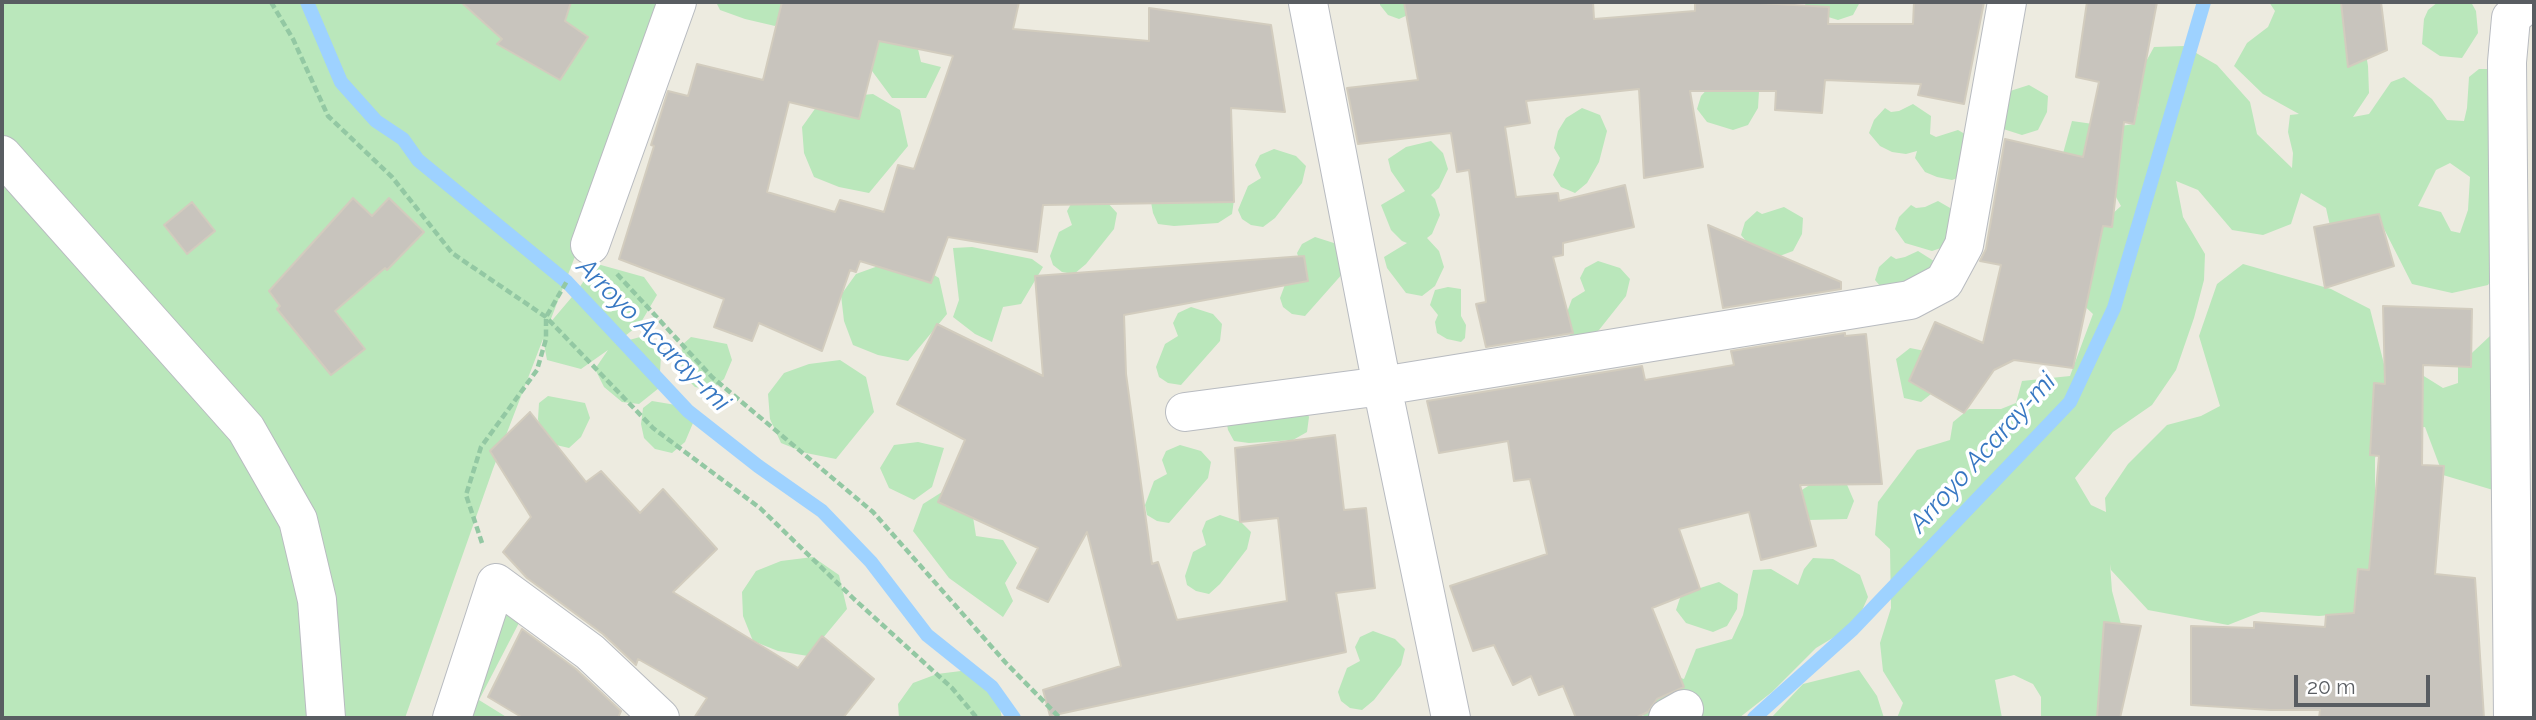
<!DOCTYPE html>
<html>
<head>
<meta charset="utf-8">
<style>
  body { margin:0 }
  #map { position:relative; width:2536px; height:720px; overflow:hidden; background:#edebe0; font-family:Raleway,sans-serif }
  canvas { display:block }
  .frame { position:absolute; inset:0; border:4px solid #595d62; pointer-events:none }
  .scale { position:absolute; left:2294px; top:675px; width:136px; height:32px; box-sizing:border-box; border:4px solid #595d62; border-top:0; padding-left:9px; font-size:21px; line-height:24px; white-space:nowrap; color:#595d62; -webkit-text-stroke:5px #fff; paint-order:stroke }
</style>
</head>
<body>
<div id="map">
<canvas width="2536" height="720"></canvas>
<div class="frame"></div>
<div class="scale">20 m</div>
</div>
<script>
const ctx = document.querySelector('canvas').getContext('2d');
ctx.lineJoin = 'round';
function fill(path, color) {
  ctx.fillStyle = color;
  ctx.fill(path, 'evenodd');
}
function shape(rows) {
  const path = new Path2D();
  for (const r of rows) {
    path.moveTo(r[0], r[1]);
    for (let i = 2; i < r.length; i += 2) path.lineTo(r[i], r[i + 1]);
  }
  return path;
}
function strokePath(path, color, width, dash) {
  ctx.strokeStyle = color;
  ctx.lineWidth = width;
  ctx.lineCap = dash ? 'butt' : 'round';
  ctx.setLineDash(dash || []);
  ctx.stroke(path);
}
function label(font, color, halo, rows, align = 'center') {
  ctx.font = font + ' Raleway,sans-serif';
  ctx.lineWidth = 7;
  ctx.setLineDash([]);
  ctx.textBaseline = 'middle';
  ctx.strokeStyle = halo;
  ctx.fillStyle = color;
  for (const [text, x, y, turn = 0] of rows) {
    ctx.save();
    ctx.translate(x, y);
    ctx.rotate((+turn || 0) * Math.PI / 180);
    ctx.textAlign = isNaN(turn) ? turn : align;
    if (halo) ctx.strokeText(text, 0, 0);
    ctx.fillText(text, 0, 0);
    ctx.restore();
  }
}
fill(shape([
  [2,2,673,2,549,324,577,291,594,266,601,265,644,277,657,295,640,324,615,344,640,337,661,356,659,388,639,404,622,402,604,387,595,369,608,350,581,369,547,360,543,339,493,469,405,718,2,718],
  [716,2,794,2,775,26,745,19,720,10],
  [1380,2,1448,2,1441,14,1410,14,1399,19,1388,15,1380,5],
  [1803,2,1860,2,1853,15,1838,20,1812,12],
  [2269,2,2345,2,2362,31,2368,66,2369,93,2353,117,2369,114,2391,82,2404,77,2432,99,2447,120,2464,121,2467,108,2469,77,2479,69,2498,69,2505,259,2488,285,2452,293,2412,284,2383,227,2330,226,2326,208,2301,193,2291,224,2263,235,2232,230,2198,190,2176,181,2183,217,2205,254,2204,280,2194,318,2176,370,2152,405,2113,432,2075,478,2091,505,2106,512,2105,498,2128,464,2167,425,2201,416,2220,406,2199,336,2217,284,2243,264,2331,289,2370,309,2384,364,2403,363,2443,388,2458,383,2458,366,2490,336,2513,347,2493,490,2443,475,2425,427,2386,431,2375,458,2375,568,2353,613,2319,616,2261,612,2228,625,2148,610,2111,570,2110,564,2112,591,2122,628,2111,702,2114,718,2041,718,2041,697,2033,684,2014,675,1995,680,2002,718,1897,718,1903,703,1883,671,1880,643,1891,608,1890,549,1875,535,1878,502,1917,450,1950,440,1953,422,1969,409,2001,409,2016,403,2022,381,2070,376,2093,314,2061,284,2100,225,2121,206,2108,183,2062,157,2072,121,2114,127,2134,124,2139,103,2138,76,2154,47,2184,46,2217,65,2250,102,2257,134,2292,168,2293,153,2288,132,2290,115,2299,114,2263,94,2234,66,2247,43,2268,27,2275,11],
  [2450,163,2470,177,2468,210,2460,233,2451,231,2441,212,2418,206,2436,170],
  [2438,2,2471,2,2476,11,2478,33,2462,58,2440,56,2422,44,2424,19,2428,10],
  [909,10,921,62,941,67,926,98,892,98,858,52],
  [1740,80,1759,91,1758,108,1748,125,1733,130,1707,122,1697,109,1701,96,1712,84],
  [2029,85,2048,96,2047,112,2038,130,2022,135,1997,127,2007,92],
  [873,94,900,110,908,146,869,193,839,187,814,177,804,153,802,127,817,106,842,97],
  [1913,104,1931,116,1930,134,1936,137,1958,130,1977,141,1966,175,1952,180,1937,177,1925,172,1915,158,1917,151,1906,154,1892,152,1880,146,1869,133,1874,120,1885,108,1891,112,1899,111],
  [1582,108,1600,115,1607,131,1599,162,1587,183,1575,193,1561,187,1553,175,1560,158,1554,148,1558,131,1566,118],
  [1431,141,1443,153,1448,169,1439,188,1431,195,1435,199,1440,215,1432,234,1427,238,1439,251,1444,267,1435,286,1422,296,1406,293,1387,268,1384,257,1407,243,1402,241,1391,230,1381,205,1405,191,1391,171,1388,159,1406,147],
  [1274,149,1296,156,1306,166,1302,183,1275,218,1263,227,1251,225,1242,219,1238,210,1248,186,1261,178,1255,165,1260,155],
  [1234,200,1232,214,1218,223,1174,226,1158,224,1153,213,1151,202],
  [1938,201,1957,212,1947,246,1932,251,1905,243,1895,229,1899,217,1911,205,1916,208,1925,207],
  [1072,202,1107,202,1117,213,1114,229,1086,264,1074,274,1062,272,1053,265,1050,256,1059,232,1072,225,1067,211],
  [1784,207,1803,218,1802,234,1793,251,1777,257,1752,248,1741,235,1745,222,1757,211,1762,214],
  [1315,237,1337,244,1344,272,1305,316,1292,314,1283,307,1280,298,1289,274,1302,267,1297,253,1302,244],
  [972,247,1032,259,1043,267,1021,304,1003,307,992,342,975,334,953,317,959,300,953,248],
  [1918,251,1937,263,1936,279,1886,293,1875,280,1879,267,1891,256,1896,259,1905,257],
  [1598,261,1620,268,1630,279,1626,296,1599,330,1587,340,1575,338,1566,332,1563,323,1572,299,1585,291,1580,278,1585,268],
  [913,262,939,278,947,314,908,361,878,355,853,345,844,321,841,295,856,274,881,265],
  [1448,287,1461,289,1461,316,1466,325,1465,338,1461,342,1447,339,1437,333,1435,322,1438,315,1430,305,1435,290],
  [1191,307,1213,314,1222,324,1220,341,1181,385,1168,383,1159,377,1156,367,1165,344,1178,336,1173,323,1178,313],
  [691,337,727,344,732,360,724,379,711,390,695,387,683,375,681,361,682,345],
  [1910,348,1925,351,1942,368,1931,394,1921,402,1904,398,1896,359],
  [840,360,866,377,874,412,836,459,806,453,781,443,770,419,768,394,784,373,809,364],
  [548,396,585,403,590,418,581,437,569,448,552,444,541,433,538,419,539,403],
  [1300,396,1309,417,1307,432,1293,440,1249,443,1234,441,1228,430,1226,419],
  [652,401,688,407,693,423,685,442,672,453,655,449,644,438,641,424,643,408],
  [918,442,944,448,932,487,914,500,889,488,880,468,894,445],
  [1180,445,1201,451,1211,462,1208,478,1169,523,1157,521,1147,515,1145,505,1154,481,1167,474,1162,460,1166,451],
  [1839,466,1854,501,1847,519,1809,520,1791,497],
  [942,492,971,504,976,536,1003,540,1017,563,1005,583,1013,601,1003,617,949,578,913,531,923,504],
  [1220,515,1241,522,1251,532,1247,549,1220,584,1209,594,1196,591,1187,585,1185,576,1193,552,1206,545,1202,531,1206,521],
  [813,557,839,575,847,609,808,656,778,651,753,641,743,616,742,592,756,571,781,561],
  [1813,558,1833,559,1860,575,1868,597,1856,624,1816,648,1772,692,1739,718,1642,718,1665,673,1684,679,1696,649,1732,639,1743,615,1753,570,1771,569,1798,585,1804,569],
  [1719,582,1738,594,1737,609,1727,626,1713,632,1686,623,1676,610,1680,598,1691,586,1697,589],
  [507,610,522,617,479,700,508,718,462,718],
  [1373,631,1395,639,1405,649,1401,665,1374,700,1362,710,1350,708,1341,701,1338,692,1347,668,1360,661,1355,647,1360,637],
  [969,670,995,687,1002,718,899,718,898,704,913,683,937,674],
  [1859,670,1877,696,1884,718,1771,718,1803,684]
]), '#bae7bb');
strokePath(shape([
  [307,2,341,82,376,121,403,139,418,160,567,282,688,411,758,466,822,511,871,562,927,635,992,687,1014,718],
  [1754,718,1853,629,2070,402,2114,308,2204,2]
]), '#9ed2ff', 14);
const building = shape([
  [461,2,571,2,565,21,588,37,560,80,497,44,502,39,461,2],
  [782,2,1019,2,1013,29,1149,41,1149,8,1271,25,1285,112,1231,108,1234,202,1043,205,1037,252,948,237,931,283,860,261,856,272,850,270,822,351,759,323,752,341,714,327,724,299,619,259,654,146,651,145,668,91,688,96,697,64,763,80,782,2],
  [879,41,953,56,914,169,898,165,884,212,840,200,835,212,767,192,789,102,859,119,879,41],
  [1404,2,1593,2,1594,19,1695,11,1695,2,1742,2,1829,7,1828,24,1913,24,1914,2,1984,2,1964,104,1918,95,1921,84,1825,80,1822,113,1775,110,1776,91,1690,91,1703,167,1644,178,1639,89,1526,101,1530,123,1505,127,1516,197,1558,193,1559,201,1625,185,1634,227,1563,243,1563,255,1553,257,1573,333,1486,347,1476,304,1486,302,1469,170,1457,172,1451,133,1358,144,1347,88,1418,80,1404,2],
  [2087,2,2157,2,2134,124,2124,122,2112,227,2103,226,2073,368,2014,360,1994,370,1964,413,1909,381,1935,322,1983,343,2001,265,1980,261,1986,249,2005,139,2083,157,2099,82,2076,77,2087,2],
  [2341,2,2381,2,2387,50,2348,67,2341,2],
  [353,198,372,216,389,198,424,232,387,270,385,268,335,311,365,349,331,375,277,309,280,306,269,291,353,198],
  [192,202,215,231,187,254,164,225,192,202],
  [2379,214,2394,266,2325,288,2314,227,2379,214],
  [1708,225,1841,282,1841,289,1723,308,1708,225],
  [1304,256,1308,281,1124,315,1126,374,1152,564,1158,562,1177,620,1287,601,1278,518,1240,522,1235,448,1335,435,1344,510,1366,508,1375,588,1336,593,1346,652,1050,716,1043,690,1121,666,1087,532,1048,602,1017,588,1038,548,938,502,965,440,897,404,937,324,1043,376,1035,276,1304,256],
  [2383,306,2472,309,2471,367,2423,365,2422,465,2444,466,2435,574,2475,578,2484,718,2319,718,2320,710,2271,710,2191,705,2191,626,2254,628,2254,622,2325,627,2326,615,2354,613,2358,569,2369,570,2379,456,2370,455,2374,383,2385,384,2383,306],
  [1845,333,1845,336,1866,334,1882,484,1800,485,1816,546,1761,560,1749,512,1679,529,1700,589,1652,608,1684,687,1657,699,1648,712,1635,718,1576,718,1563,686,1539,695,1531,676,1513,685,1494,645,1473,651,1450,586,1547,554,1530,479,1514,481,1508,441,1439,453,1427,401,1642,366,1645,380,1734,365,1731,351,1845,333],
  [530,412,586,482,601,471,640,513,663,489,717,549,673,592,798,668,822,636,874,679,843,718,694,718,707,698,638,659,636,665,603,634,527,578,503,552,531,517,490,451,530,412],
  [2104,622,2141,626,2120,718,2097,718,2104,622],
  [522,629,576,669,621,711,618,718,523,718,488,697,522,629]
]);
fill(building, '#c8c4bd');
strokePath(building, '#d2ccbe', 2);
const minor = shape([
  [1308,3,1382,386,1451,718],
  [2,155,246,429,298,520,317,600,326,718],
  [590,245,677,2],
  [1185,412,1382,386,1910,300,1944,282,1964,245,2007,2],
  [452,718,496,583,590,652,660,718],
  [1668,718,1684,709],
  [2513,718,2507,62,2511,18,2528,2]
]);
strokePath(minor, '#b8bbc0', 40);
strokePath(shape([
  [271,2,293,39,328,116,392,177,452,253,546,317,653,428,760,508,854,599,952,688,977,718],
  [617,274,712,377,873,512,1006,663,1060,718],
  [482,543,466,495,481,447,537,370,546,339,546,317,567,281]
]), '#93c8a3', 4.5, [7, 3.5]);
strokePath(minor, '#fff', 38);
label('italic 26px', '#3777c2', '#fff', [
  ["Arroyo Acaray-mi",653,335,45],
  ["Arroyo Acaray-mi",1983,453,-48]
]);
</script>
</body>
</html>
